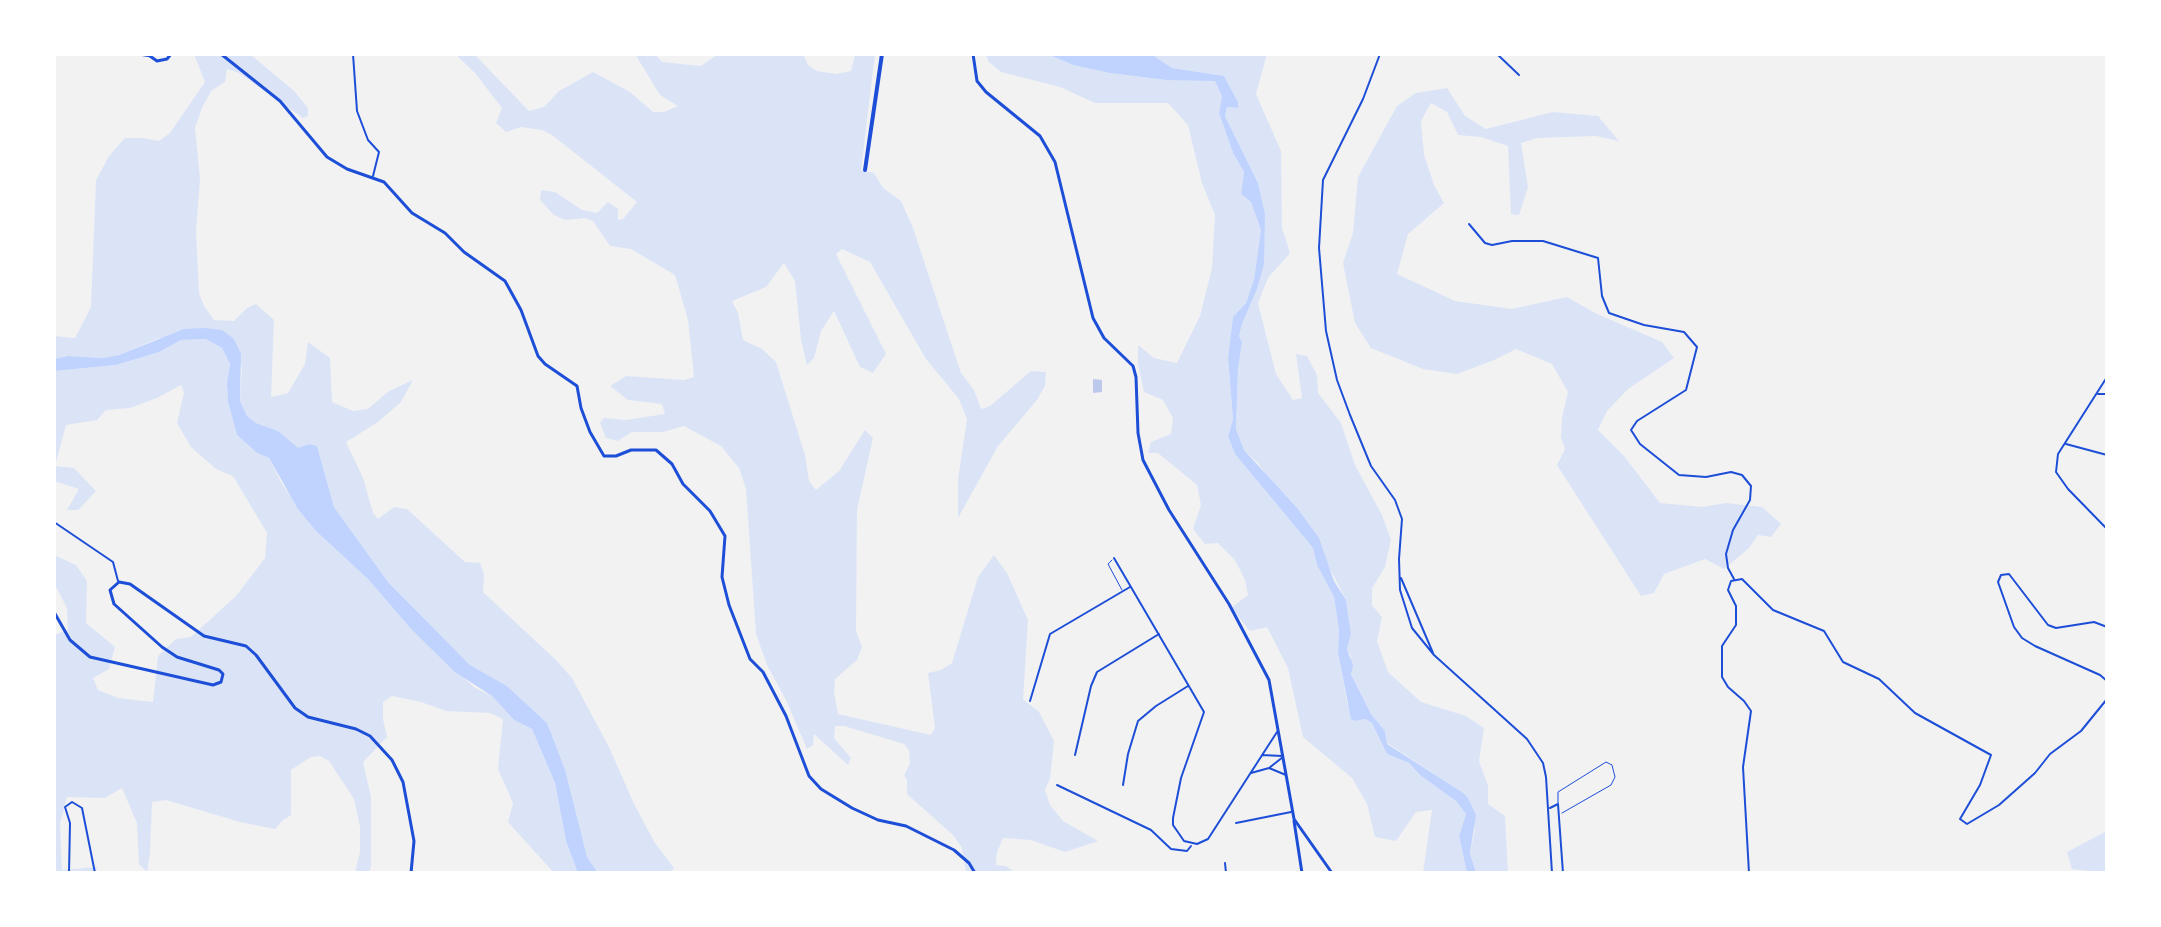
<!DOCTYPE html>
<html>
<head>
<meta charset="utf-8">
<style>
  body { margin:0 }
  #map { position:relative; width:2161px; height:927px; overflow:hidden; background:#f2f2f2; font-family:"Exo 2",sans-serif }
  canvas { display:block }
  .frame { position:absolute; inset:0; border:56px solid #fff; pointer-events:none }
</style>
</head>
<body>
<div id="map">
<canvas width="2161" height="927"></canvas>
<div class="frame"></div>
</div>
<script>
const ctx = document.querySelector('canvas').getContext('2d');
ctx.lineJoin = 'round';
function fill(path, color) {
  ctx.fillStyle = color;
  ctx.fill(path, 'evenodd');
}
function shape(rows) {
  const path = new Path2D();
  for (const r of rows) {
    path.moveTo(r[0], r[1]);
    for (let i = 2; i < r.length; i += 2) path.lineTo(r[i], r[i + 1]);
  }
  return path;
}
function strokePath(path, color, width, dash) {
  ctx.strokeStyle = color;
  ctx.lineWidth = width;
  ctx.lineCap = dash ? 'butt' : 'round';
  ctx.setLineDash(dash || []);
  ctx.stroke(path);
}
fill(shape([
  [194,54,250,54,294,91,308,108,308,116,303,118,239,73,227,69,225,82,211,91,202,108,195,128,200,179,196,232,199,293,204,306,214,320,234,321,247,308,256,304,274,320,271,397,288,393,305,364,308,342,330,358,332,402,353,411,368,409,389,391,413,380,401,402,378,422,346,442,363,478,373,513,378,519,394,507,407,509,465,562,480,563,484,574,483,592,556,660,572,678,609,747,634,804,655,843,674,868,669,873,598,873,587,857,547,723,507,686,470,665,388,582,334,507,317,446,310,444,298,449,278,431,256,423,247,416,240,401,242,369,234,339,159,338,119,355,103,358,68,356,54,359,54,336,75,338,91,307,96,180,109,156,125,138,143,138,159,141,170,133,205,82],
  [455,54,474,54,529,111,544,107,559,91,593,72,630,92,653,112,664,112,678,106,660,95,635,54,655,54,662,62,701,66,718,54,803,54,808,65,817,71,836,74,851,71,855,54,875,54,861,170,874,173,883,188,901,201,913,228,961,373,974,390,981,409,990,406,1031,371,1046,372,1045,386,1037,400,998,446,958,518,958,479,967,419,959,399,926,359,870,262,842,249,836,254,886,354,873,373,860,367,834,311,821,331,814,358,807,365,801,340,795,281,784,263,766,287,732,301,738,313,743,340,762,349,776,362,805,455,809,481,816,490,839,471,865,430,873,438,857,510,856,631,862,647,857,660,835,679,834,692,838,714,931,735,935,728,928,673,941,670,952,663,978,577,994,555,1007,573,1028,620,1023,699,1039,712,1054,741,1050,779,1045,790,1050,805,1063,821,1098,841,1065,852,1031,840,1003,838,997,852,996,865,1006,866,1016,873,966,873,962,848,953,835,907,794,907,779,904,776,910,763,909,750,904,744,844,726,835,726,834,738,851,758,848,765,814,734,813,745,807,749,786,700,767,665,756,634,746,489,739,468,721,446,684,426,663,432,632,432,618,441,606,438,600,423,604,418,626,420,665,414,662,404,628,400,610,386,626,376,684,380,694,377,688,320,675,275,631,249,610,246,593,221,585,218,565,220,554,215,540,200,541,190,555,192,582,210,597,213,608,202,618,209,618,220,623,219,637,202,552,135,542,130,521,127,506,132,496,123,502,108,475,73],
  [986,54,1047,54,1073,65,1108,73,1166,80,1215,80,1222,96,1219,113,1233,153,1244,172,1241,194,1251,202,1261,230,1254,279,1246,303,1233,317,1228,358,1233,419,1228,438,1235,454,1313,548,1317,565,1334,597,1339,630,1338,653,1347,702,1355,721,1365,719,1372,723,1387,754,1409,763,1420,775,1456,801,1466,814,1459,836,1467,873,1423,873,1432,810,1416,812,1396,841,1375,837,1367,804,1352,778,1303,737,1288,668,1267,627,1250,631,1231,608,1248,595,1245,580,1235,560,1218,543,1205,544,1193,529,1201,505,1197,485,1158,453,1148,453,1151,442,1171,434,1173,418,1163,400,1144,392,1138,364,1138,345,1154,358,1177,363,1200,316,1212,268,1215,215,1202,183,1188,125,1168,103,1095,103,1060,87,1001,72,988,61],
  [1151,54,1267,54,1256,94,1281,151,1282,228,1290,253,1268,278,1258,303,1276,374,1293,400,1302,398,1296,354,1307,356,1317,375,1318,393,1341,423,1355,465,1382,515,1391,540,1385,567,1372,588,1372,605,1382,617,1377,641,1388,672,1421,702,1466,716,1484,728,1479,761,1488,786,1488,804,1505,816,1508,873,1476,873,1470,853,1475,829,1462,792,1387,743,1385,731,1371,714,1351,673,1351,656,1347,649,1351,634,1346,600,1326,561,1258,463,1244,450,1236,429,1238,370,1242,342,1239,336,1242,324,1257,289,1265,213,1258,183,1225,116,1227,107,1238,108,1238,102,1224,76,1172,68],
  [1447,88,1465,116,1486,129,1553,112,1598,116,1619,141,1596,136,1537,138,1521,143,1528,187,1519,215,1511,214,1508,146,1481,137,1458,135,1447,112,1431,103,1421,121,1424,155,1434,185,1444,203,1408,234,1397,274,1455,301,1512,309,1567,297,1595,313,1662,342,1674,358,1628,389,1607,411,1598,430,1624,456,1660,503,1702,507,1726,503,1762,507,1781,524,1771,537,1758,535,1749,548,1724,569,1705,559,1664,574,1654,593,1641,596,1557,465,1565,449,1561,437,1562,418,1568,392,1552,364,1516,349,1494,360,1457,374,1423,369,1371,348,1355,323,1343,263,1353,233,1358,177,1397,106,1416,93],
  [207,339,222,348,230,364,227,383,228,402,237,435,257,453,269,458,282,484,317,532,368,579,411,629,475,688,492,696,514,720,532,729,555,783,566,841,578,873,554,873,508,822,513,803,498,769,503,719,490,713,446,711,421,702,392,696,383,702,383,719,387,737,363,762,371,797,371,866,369,873,355,873,360,852,360,827,354,799,329,761,320,756,311,757,291,770,291,815,283,820,275,829,240,822,166,800,152,802,150,853,147,872,139,864,137,823,122,788,105,798,67,797,60,824,62,870,97,867,96,873,54,873,54,635,68,630,67,608,54,583,54,555,76,565,87,581,86,623,115,647,109,669,93,678,98,690,118,698,153,702,158,656,176,639,191,637,236,596,265,558,267,533,233,476,216,469,191,447,177,423,184,393,181,385,157,398,130,408,106,410,97,420,66,425,55,466,74,468,96,491,78,510,67,510,79,489,54,481,54,371,116,365,158,352,181,340],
  [2107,831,2107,873,2072,869,2067,852]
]), '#dbe4f7');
fill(shape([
  [1047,54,1151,54,1172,68,1224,76,1238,102,1238,108,1227,107,1225,116,1258,183,1265,213,1264,264,1257,289,1242,324,1239,336,1242,342,1238,370,1236,429,1244,450,1297,508,1319,538,1334,581,1346,600,1351,634,1347,649,1353,665,1351,674,1371,714,1385,731,1387,744,1462,792,1468,798,1476,815,1470,853,1476,873,1467,873,1459,836,1466,814,1456,801,1420,775,1409,763,1387,754,1372,723,1365,719,1355,721,1351,719,1338,653,1339,630,1334,597,1317,565,1313,548,1235,454,1228,437,1233,419,1228,358,1233,317,1246,303,1254,279,1261,230,1251,202,1241,194,1244,172,1233,153,1219,113,1222,96,1215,81,1166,80,1109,73,1073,65],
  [205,328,222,330,234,339,241,354,240,401,247,416,256,423,278,431,298,448,310,444,317,446,334,507,388,582,470,665,507,686,547,723,565,770,587,857,598,873,578,873,566,841,555,783,532,729,514,720,492,696,455,672,411,629,368,579,317,532,298,509,269,458,257,453,237,435,228,402,227,383,230,364,222,348,206,339,181,340,159,352,116,365,54,371,54,359,68,356,103,358,119,355,184,329]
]), '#bfd3fe');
fill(shape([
  [1093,379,1102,380,1102,392,1093,393]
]), '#bdc9ec');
strokePath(shape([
  [1112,560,1108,564,1122,590],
  [1558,804,1558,792,1606,762,1612,765,1615,777,1611,785,1562,813]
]), '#1d4ed8', 1);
strokePath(shape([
  [136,54,148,56],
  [353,54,357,111,368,140,379,152,373,176],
  [1380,54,1363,99,1323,180,1319,248,1326,331,1337,380,1350,415,1371,466,1395,500,1402,519,1399,559,1400,590,1412,628,1434,655,1527,739,1543,763,1546,777,1552,873],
  [1497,54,1519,75],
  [1469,224,1485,243,1492,245,1512,241,1543,241,1598,258,1602,296,1609,313,1644,325,1684,332,1697,347,1686,390,1637,421,1631,430,1640,444,1679,475,1706,477,1731,472,1742,475,1751,486,1750,500,1733,530,1726,554,1728,568,1734,579],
  [2107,377,2058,454,2056,472,2068,489,2107,529],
  [2098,394,2107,394],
  [2066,444,2107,455],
  [54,522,113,562,118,581],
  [1114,558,1204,712,1181,778,1173,818,1173,825,1184,841,1197,844,1208,839,1277,732],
  [1401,578,1433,653],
  [2107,627,2094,622,2056,628,2048,625,2009,574,2001,575,1998,582,2014,627,2022,638,2035,646,2100,675,2107,681],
  [1030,701,1050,634,1130,587],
  [1075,755,1091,686,1097,672,1159,634],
  [1262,755,1282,756],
  [1269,768,1283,757],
  [1251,773,1269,768,1286,775],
  [1057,785,1151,830,1171,849,1187,851,1191,846],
  [1123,785,1128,754,1138,721,1156,706,1188,686],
  [1550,808,1558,804,1563,873],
  [1236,823,1291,812],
  [1225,863,1226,873],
  [69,873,70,823,65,807,72,802,82,808,95,873],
  [1749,873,1743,767,1751,711,1744,701,1728,687,1722,677,1722,646,1736,625,1736,606,1728,590,1731,581,1742,579,1773,610,1824,631,1843,662,1879,679,1915,713,1991,755,1980,785,1960,819,1967,824,1999,805,2035,773,2050,754,2081,731,2107,699]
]), '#1d4ed8', 2);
strokePath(shape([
  [147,54,157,61,167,59,171,54],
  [221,54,280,101,327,157,347,169,384,182,412,213,445,233,464,252,505,281,521,310,538,356,545,364,577,386,581,408,590,432,604,456,616,456,631,450,656,450,672,464,683,484,710,511,725,536,722,577,729,605,750,659,763,672,786,716,809,776,821,789,852,808,878,820,906,826,954,850,969,863,975,873],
  [54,612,70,640,90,657,213,685,221,682,223,674,219,670,177,657,162,647,114,604,110,590,119,582,130,584,204,636,246,646,256,655,295,708,308,717,356,729,370,736,392,760,403,782,414,841,411,873],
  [1294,821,1302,873]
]), '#1d4ed8', 3);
strokePath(shape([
  [973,54,977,81,986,92,1040,136,1055,162,1093,318,1104,338,1133,366,1136,377,1138,433,1143,460,1169,510,1229,604,1269,680,1294,819,1332,873]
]), '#1d4ed8', 3);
strokePath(shape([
  [865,170,882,54]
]), '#1d4ed8', 4);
</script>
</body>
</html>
